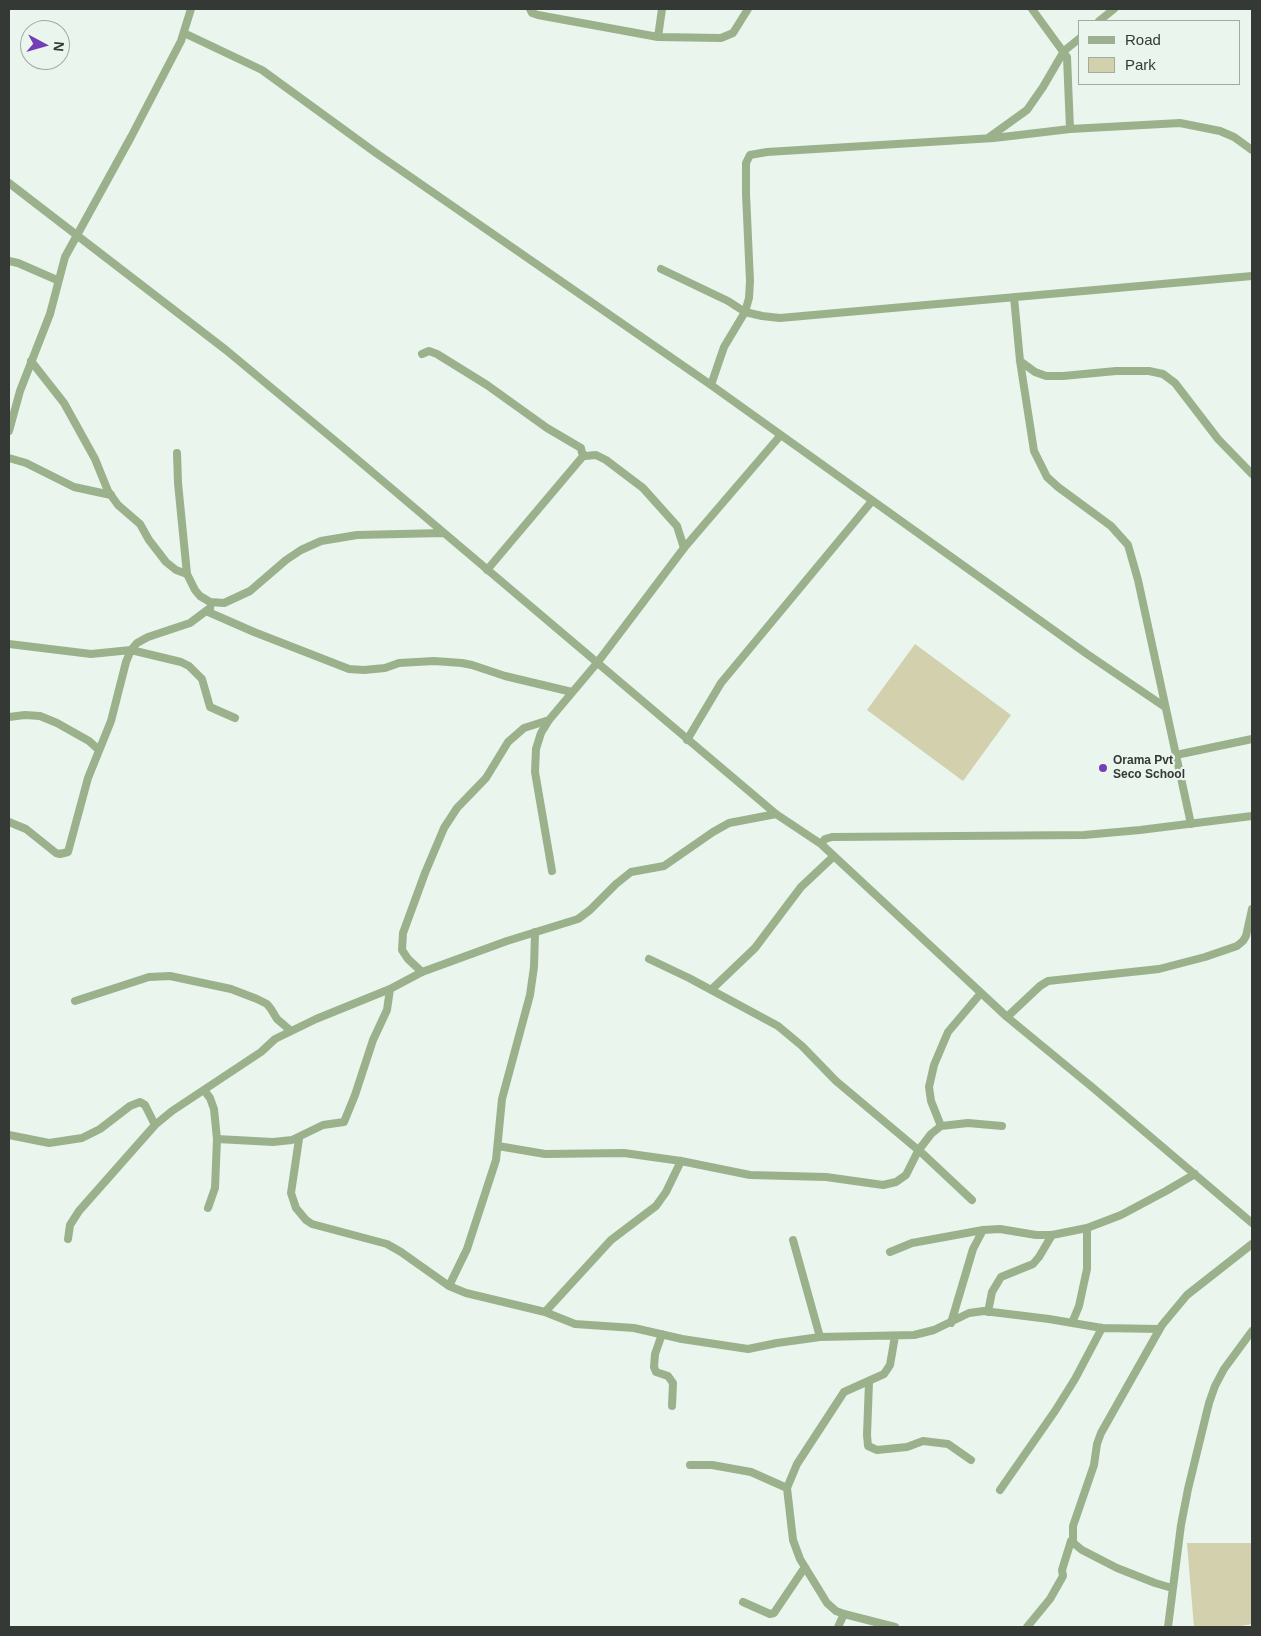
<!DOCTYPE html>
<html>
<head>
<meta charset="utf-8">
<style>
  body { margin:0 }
  #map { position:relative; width:1261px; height:1636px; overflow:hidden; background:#eaf5ee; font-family:Arial,sans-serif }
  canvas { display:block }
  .frame { position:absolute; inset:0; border:10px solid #353936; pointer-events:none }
  .legend { position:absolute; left:1078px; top:20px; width:162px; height:65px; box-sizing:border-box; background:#eaf5ee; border:1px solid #a2aaa4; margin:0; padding:6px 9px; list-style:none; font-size:15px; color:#353936 }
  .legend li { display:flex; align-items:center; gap:10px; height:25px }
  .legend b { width:25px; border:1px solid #a2aaa4 }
  .north { position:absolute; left:20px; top:20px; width:50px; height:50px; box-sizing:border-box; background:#eaf5ee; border:1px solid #a2aaa4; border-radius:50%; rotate:96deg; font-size:14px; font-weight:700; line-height:20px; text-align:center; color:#353936 }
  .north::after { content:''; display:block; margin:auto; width:18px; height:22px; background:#743fb6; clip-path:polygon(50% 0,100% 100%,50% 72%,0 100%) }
</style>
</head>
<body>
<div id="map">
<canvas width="1261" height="1636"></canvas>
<div class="frame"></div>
<ul class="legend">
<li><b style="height:6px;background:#9bb18b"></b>Road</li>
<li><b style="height:14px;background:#d2d0ad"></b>Park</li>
</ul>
<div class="north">N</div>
</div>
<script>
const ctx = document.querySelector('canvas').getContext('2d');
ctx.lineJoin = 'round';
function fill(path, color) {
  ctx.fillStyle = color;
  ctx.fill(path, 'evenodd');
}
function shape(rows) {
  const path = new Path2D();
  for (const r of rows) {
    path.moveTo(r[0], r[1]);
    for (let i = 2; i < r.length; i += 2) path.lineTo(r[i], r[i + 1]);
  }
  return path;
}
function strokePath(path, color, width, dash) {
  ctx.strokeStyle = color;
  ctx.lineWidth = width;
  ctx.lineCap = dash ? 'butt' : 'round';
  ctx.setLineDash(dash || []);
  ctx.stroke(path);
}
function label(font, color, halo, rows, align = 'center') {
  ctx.font = font + ' Arial,sans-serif';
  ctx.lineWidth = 4.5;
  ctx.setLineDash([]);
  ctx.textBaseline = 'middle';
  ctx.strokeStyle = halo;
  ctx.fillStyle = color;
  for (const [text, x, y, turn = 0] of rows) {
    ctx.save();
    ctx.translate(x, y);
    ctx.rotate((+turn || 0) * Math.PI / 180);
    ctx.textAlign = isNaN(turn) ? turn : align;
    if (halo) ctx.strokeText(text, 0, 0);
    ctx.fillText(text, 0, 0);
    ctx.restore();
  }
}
fill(shape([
  [915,644,1011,715,963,781,867,710],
  [1187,1543,1252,1543,1252,1624,1236,1627,1194,1627]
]), '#d2d0ad');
strokePath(shape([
  [530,9,532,13,538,15,658,37,721,38,733,33,748,9],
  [1032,9,1067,57,1070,129],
  [1099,21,1114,9],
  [184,33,262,70,376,153,711,385,1087,654,1165,707],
  [658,37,662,9],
  [988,138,1027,110,1043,87,1064,51,1080,38],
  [9,183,226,350,345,449,776,814,821,844,1007,1017,1092,1087,1252,1223],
  [9,261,18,263,57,280],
  [661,269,728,301,745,312,762,316,780,318,1252,276],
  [1014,297,1020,361,1034,451,1047,477,1058,487,1111,526,1128,545,1138,580,1191,824],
  [422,354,429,351,437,354,487,385,547,428,581,448,582,453,585,456,596,455,606,460,643,488,677,526,684,548],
  [31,361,64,403,95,459,108,491,118,505,140,524,149,540,166,562,176,570,187,574],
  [1020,361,1035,372,1046,376,1063,376,1116,371,1149,371,1163,374,1175,383,1218,439,1252,474],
  [711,385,724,347,745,312,749,298,750,281,746,194,746,163,750,155,767,152,994,138,1070,129,1180,123,1220,131,1234,137,1252,150],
  [9,431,20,391,50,314,65,257,131,137,181,41,191,9],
  [177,453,178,483,187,574,195,590,200,596,210,602,224,603,250,591,286,560,301,550,321,541,357,535,443,533],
  [9,458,26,463,74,487,111,495],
  [487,570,584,455],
  [206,611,254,632,349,669,364,670,385,668,399,663,434,661,462,663,472,665,505,676,572,692],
  [9,644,91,654,131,650,181,662,189,666,202,679,210,707,235,718],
  [9,717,25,715,40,716,57,723,89,741,99,750],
  [687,740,721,683,872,501],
  [1176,755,1252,739],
  [9,822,26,829,56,853,60,854,68,852,88,778,111,721,126,662,131,650,137,643,148,637,190,623,210,608],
  [821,844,825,839,832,837,1084,835,1140,830,1252,816],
  [552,871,535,772,536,749,541,733,549,720,597,663,684,548,780,436],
  [649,959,689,978,778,1026,802,1046,836,1081,923,1154,972,1200],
  [422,972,408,959,402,950,403,933,425,873,444,828,457,808,486,778,508,742,524,728,549,720],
  [711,990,755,948,801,887,834,856],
  [75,1001,149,977,170,976,231,989,257,999,267,1004,271,1009,277,1019,291,1031],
  [1007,1017,1040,986,1048,981,1159,969,1205,957,1237,946,1243,941,1246,936,1252,909],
  [204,1090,210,1098,214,1109,217,1139,215,1188,208,1208],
  [941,1126,931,1101,929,1087,934,1065,948,1032,981,993],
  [9,1135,49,1143,82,1138,100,1129,130,1106,140,1102,145,1105,155,1125],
  [217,1139,273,1142,292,1140,323,1125,344,1122,355,1095,373,1040,387,1010,390,989],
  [299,1139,291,1193,296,1208,306,1220,312,1224,387,1244,401,1252,449,1286,466,1293,545,1312,575,1324,634,1328,682,1339,748,1349,777,1343,820,1337,914,1335,934,1330,969,1313,984,1311,1049,1319,1102,1328,1159,1329],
  [498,1146,545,1154,624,1153,681,1161,750,1175,826,1177,883,1185,896,1182,906,1175,918,1151,931,1134,941,1126,968,1123,1002,1126],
  [68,1239,70,1225,79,1211,155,1125,172,1111,261,1052,275,1039,316,1019,390,989,422,972,507,941,578,919,590,910,616,884,631,872,664,866,713,832,729,823,776,814],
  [793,1240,820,1337],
  [890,1252,912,1243,983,1230,1000,1229,1036,1235,1052,1235,1087,1228,1121,1215,1166,1191,1195,1174],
  [449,1286,467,1249,496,1160,502,1099,530,995,534,967,535,932],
  [545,1312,611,1240,656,1206,666,1192,681,1161],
  [988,1312,992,1292,1001,1277,1033,1264,1039,1257,1052,1235],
  [951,1323,973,1249,983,1230],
  [1072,1323,1079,1306,1087,1269,1087,1228],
  [662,1334,655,1354,654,1367,656,1372,668,1376,673,1383,672,1406],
  [869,1382,867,1435,868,1446,877,1450,907,1447,923,1441,948,1444,971,1460],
  [690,1465,712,1465,751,1472,787,1488],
  [1000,1490,1055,1411,1075,1379,1102,1328],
  [1071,1541,1082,1550,1117,1568,1155,1583,1172,1588],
  [743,1602,770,1614,774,1613,805,1567],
  [838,1627,844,1614],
  [895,1627,844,1614,836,1611,827,1603,800,1559,793,1540,787,1488,797,1464,844,1392,884,1374,890,1365,895,1336],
  [1027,1627,1050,1599,1063,1576,1062,1570,1071,1541,1073,1541,1073,1526,1094,1465,1097,1444,1101,1433,1162,1325,1187,1295,1252,1244],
  [1168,1627,1181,1525,1188,1489,1209,1403,1215,1386,1224,1369,1252,1331]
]), '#9bb18b', 8);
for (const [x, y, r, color] of [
  [1103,768,5,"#743fb6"]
]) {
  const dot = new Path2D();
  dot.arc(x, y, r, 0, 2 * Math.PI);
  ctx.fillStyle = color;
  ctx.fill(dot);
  strokePath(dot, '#eaf5ee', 2);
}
label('bold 12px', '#353936', '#eaf5ee', [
  ["Orama Pvt",1113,761],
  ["Seco School",1113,775]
], 'left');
</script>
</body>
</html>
